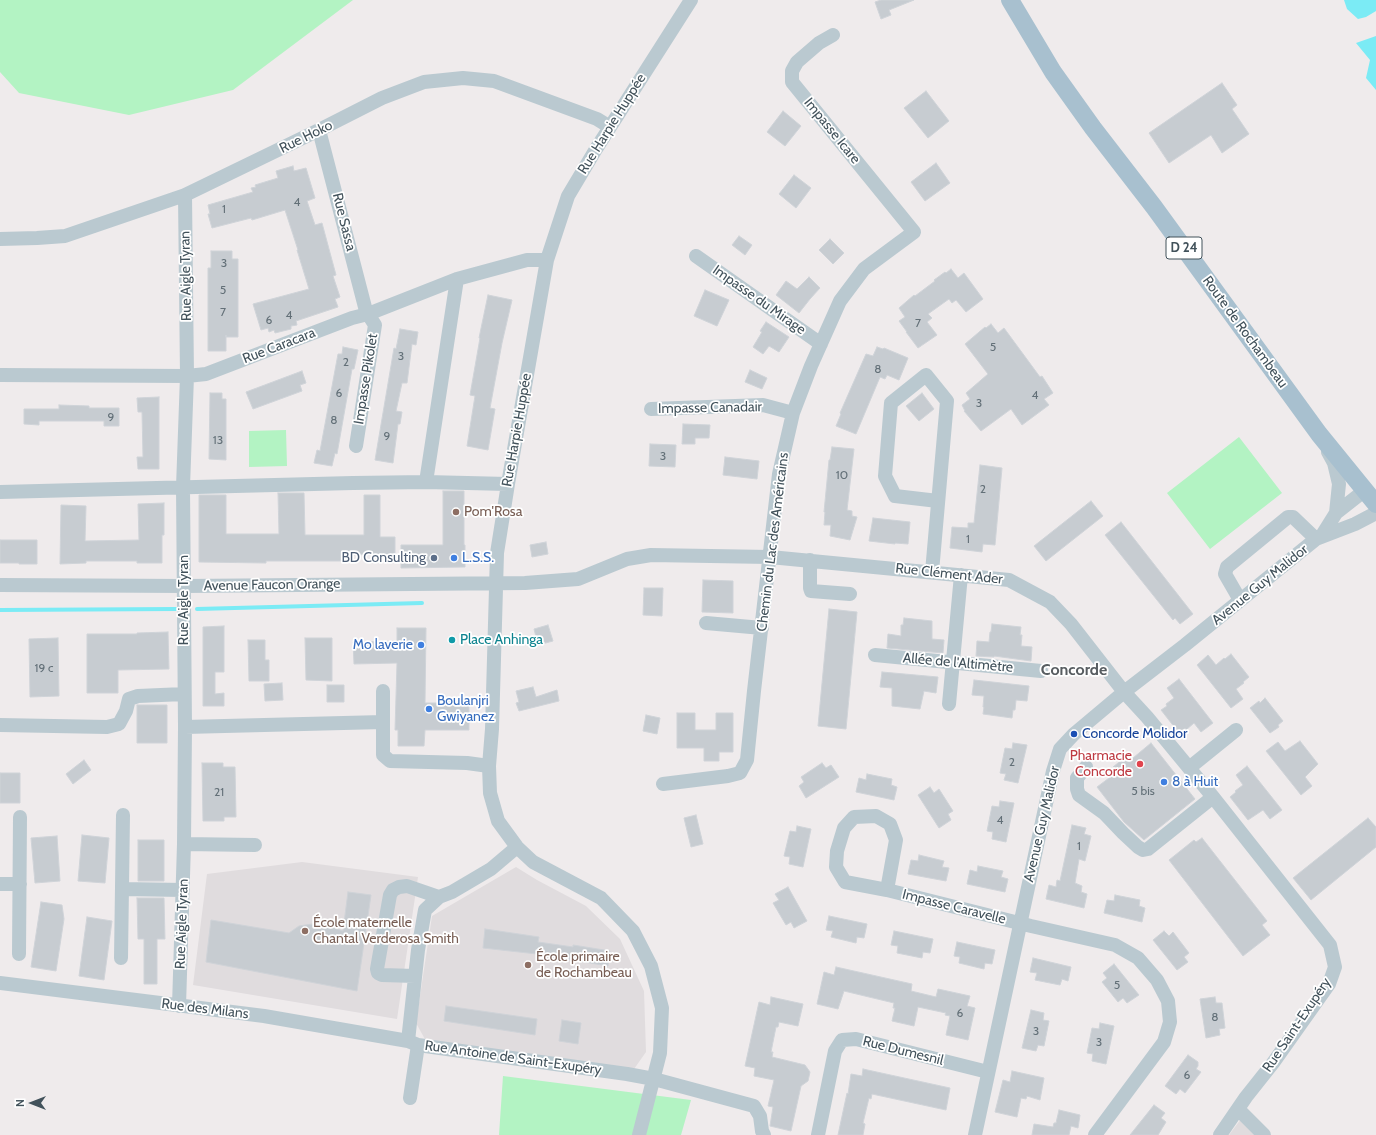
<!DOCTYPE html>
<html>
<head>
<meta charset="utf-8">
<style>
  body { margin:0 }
  #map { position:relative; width:1376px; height:1135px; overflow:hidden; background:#efebec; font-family:Cabin,sans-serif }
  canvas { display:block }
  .north { position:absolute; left:12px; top:1083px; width:40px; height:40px; -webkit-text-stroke:3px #fff; paint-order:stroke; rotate:270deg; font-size:11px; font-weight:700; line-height:16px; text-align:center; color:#42525b }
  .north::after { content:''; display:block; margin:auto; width:14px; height:18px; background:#42525b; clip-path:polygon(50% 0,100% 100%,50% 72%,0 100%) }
</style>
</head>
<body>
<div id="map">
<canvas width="1376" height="1135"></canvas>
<div class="north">N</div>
</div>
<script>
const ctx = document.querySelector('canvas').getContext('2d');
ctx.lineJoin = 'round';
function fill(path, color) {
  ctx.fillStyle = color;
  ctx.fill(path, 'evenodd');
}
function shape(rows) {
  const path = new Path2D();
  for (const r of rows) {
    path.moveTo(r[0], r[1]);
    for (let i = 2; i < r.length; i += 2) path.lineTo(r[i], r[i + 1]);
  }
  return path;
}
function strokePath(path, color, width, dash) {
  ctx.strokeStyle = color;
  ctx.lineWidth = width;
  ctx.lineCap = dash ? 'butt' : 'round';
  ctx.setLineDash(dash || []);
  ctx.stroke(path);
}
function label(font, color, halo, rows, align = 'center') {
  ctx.font = font + ' Cabin,sans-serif';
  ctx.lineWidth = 3.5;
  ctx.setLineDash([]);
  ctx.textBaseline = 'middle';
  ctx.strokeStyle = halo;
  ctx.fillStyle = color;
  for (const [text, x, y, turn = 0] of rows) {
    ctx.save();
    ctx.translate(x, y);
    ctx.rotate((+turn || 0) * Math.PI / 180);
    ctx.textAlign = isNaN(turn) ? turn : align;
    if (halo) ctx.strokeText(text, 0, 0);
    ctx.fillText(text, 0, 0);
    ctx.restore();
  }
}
fill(shape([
  [302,862,418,877,397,1019,193,985,207,874],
  [516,867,537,880,586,906,620,939,644,991,646,1052,634,1069,426,1041,416,1023,432,916],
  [1244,1115,1265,1135,1229,1135]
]), '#e0dcde');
fill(shape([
  [0,0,353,0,233,90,129,115,19,93,0,72],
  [286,430,287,466,249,467,249,431],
  [1239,437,1282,493,1210,549,1167,493],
  [503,1076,691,1100,681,1135,499,1135]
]), '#b3f3c3');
fill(shape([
  [1344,0,1376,0,1376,11,1366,17,1358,19,1347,9],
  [1376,36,1376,90,1366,78,1370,60,1356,43]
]), '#7bebf5');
strokePath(shape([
  [197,609,422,603],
  [0,610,176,609]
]), '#7bebf5', 4);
const building = shape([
  [881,0,914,0,889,10,891,15,881,19,875,2,881,0],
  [1222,83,1237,105,1232,109,1249,134,1222,153,1211,135,1169,163,1149,133,1222,83],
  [926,91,949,121,928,138,904,108,926,91],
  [783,111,801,126,785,146,767,132,783,111],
  [936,163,950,183,925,201,911,182,936,163],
  [293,166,294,171,306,168,315,198,307,201,315,225,322,223,336,275,333,276,340,297,335,299,338,307,296,321,297,325,291,326,291,329,275,333,274,330,269,332,268,328,261,330,253,304,309,289,297,250,298,250,285,210,252,220,251,218,212,228,208,214,210,214,208,205,253,192,251,188,256,187,255,185,278,178,276,171,293,166],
  [794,175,811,188,796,208,779,194,794,175],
  [739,236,752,245,745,255,732,245,739,236],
  [830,239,844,253,833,264,819,250,830,239],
  [211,251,232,251,232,259,238,259,238,337,226,337,226,335,226,351,208,351,208,268,211,268,211,251],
  [951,269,958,278,964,273,983,299,966,312,956,300,952,303,949,299,928,314,932,318,927,322,937,335,918,348,906,332,907,332,899,321,905,317,899,308,914,295,915,296,935,281,934,280,945,272,946,273,951,269],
  [809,277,820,288,810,299,799,313,776,295,786,281,797,289,809,277],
  [705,290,729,300,717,326,694,316,705,290],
  [488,295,512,300,502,343,490,408,495,409,488,450,467,446,475,396,470,395,480,338,479,338,488,295],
  [766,322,789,337,779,352,769,346,763,354,753,347,762,332,760,331,766,322],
  [991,324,998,333,1004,328,1040,377,1042,376,1053,393,1044,399,1049,405,1022,425,1011,409,981,431,964,411,965,411,962,405,970,399,966,393,988,374,965,344,985,327,986,328,991,324],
  [400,329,418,332,416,345,412,344,407,383,402,383,396,411,402,412,400,424,398,424,393,463,375,460,394,348,396,349,400,329],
  [343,347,358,350,354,369,352,369,337,454,335,453,332,466,314,463,317,450,320,451,338,354,342,354,343,347],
  [877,347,883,349,884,348,908,358,899,380,887,375,885,379,880,377,856,434,836,426,841,414,840,413,866,354,873,356,877,347],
  [750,370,767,378,762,389,745,382,750,370],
  [302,371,306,383,300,385,302,391,253,409,246,392,302,371],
  [210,393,222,393,222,399,226,399,226,460,209,459,210,393],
  [922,393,934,409,919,421,906,406,922,393],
  [159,397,159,469,138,469,137,457,143,457,142,412,138,412,137,398,159,397],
  [59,405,89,406,89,408,119,408,119,426,104,426,104,421,39,421,39,425,24,424,24,409,59,409,59,405],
  [683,424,710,425,709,438,695,438,695,444,682,444,683,424],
  [650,444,676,445,675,467,649,466,650,444],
  [832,447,854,449,847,510,852,511,852,516,857,517,850,540,830,536,831,525,824,525,825,512,824,512,829,460,830,460,832,447],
  [725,457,759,461,757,479,723,475,725,457],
  [980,465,1002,468,995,545,983,544,982,552,950,548,952,527,968,528,968,523,974,523,980,465],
  [443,491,464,491,464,545,465,545,465,567,401,568,401,545,443,545,443,491],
  [278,493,304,493,305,535,364,535,364,495,380,495,380,537,395,537,395,554,345,555,345,561,266,561,266,563,199,562,199,495,226,495,226,534,279,534,278,493],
  [1091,501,1103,516,1046,561,1034,546,1091,501],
  [164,503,164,535,162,535,162,563,137,563,137,561,86,561,86,563,60,564,61,505,86,506,85,541,139,540,138,504,164,503],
  [873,518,910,522,908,544,895,543,895,544,869,541,873,518],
  [1121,522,1193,614,1180,624,1175,618,1173,620,1105,535,1121,522],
  [0,540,37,540,37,564,19,564,19,563,0,563,0,540],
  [546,542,548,554,532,557,530,545,546,542],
  [703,580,733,581,733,613,702,612,703,580],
  [644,588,663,588,662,616,643,615,644,588],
  [829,609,857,612,846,729,818,726,829,609],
  [904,618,932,621,932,639,944,640,943,653,887,648,888,634,901,636,901,625,903,625,904,618],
  [992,624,1021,627,1020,635,1022,635,1021,646,1032,647,1031,661,994,656,994,657,976,656,977,641,989,642,990,632,991,632,992,624],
  [548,625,553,641,538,645,534,629,548,625],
  [224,626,224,672,215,672,215,694,224,693,224,706,203,706,203,627,224,626],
  [397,628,426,628,425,703,446,703,446,701,469,701,469,730,425,730,424,746,398,746,398,730,395,730,397,663,354,664,353,642,397,641,397,628],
  [168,632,169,669,118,670,118,693,87,693,87,634,137,634,137,633,168,632],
  [58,638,59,696,30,697,29,639,58,638],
  [305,638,332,638,332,681,306,680,305,638],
  [248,640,265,640,265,660,269,660,269,681,249,681,248,640],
  [1231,654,1249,677,1243,682,1244,683,1236,689,1243,699,1231,708,1197,665,1208,655,1216,665,1224,658,1225,659,1231,654],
  [882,672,938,677,936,693,924,691,920,709,892,706,892,688,880,687,882,672],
  [1179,679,1213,723,1201,732,1194,723,1186,730,1185,728,1179,733,1161,710,1167,706,1166,704,1174,698,1167,688,1179,679],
  [974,680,1029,686,1027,701,1016,700,1015,710,1013,710,1012,718,983,714,984,707,983,707,984,696,972,695,974,680],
  [282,683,283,700,265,701,264,684,282,683],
  [327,685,344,685,344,702,327,702,327,685],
  [533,687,536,697,557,690,559,701,519,711,516,703,519,702,516,691,533,687],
  [1265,698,1283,721,1278,725,1279,727,1270,733,1250,708,1259,701,1260,703,1265,698],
  [137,705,167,705,167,743,137,743,137,705],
  [677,713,695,713,695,730,716,730,716,713,733,713,733,752,719,752,719,761,704,761,704,748,677,748,677,713],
  [646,715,660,718,657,734,643,731,646,715],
  [1300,741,1318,764,1305,777,1312,786,1301,795,1266,751,1278,742,1285,751,1300,741],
  [1013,743,1027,745,1018,783,1004,780,1006,774,1000,773,1005,748,1012,749,1013,743],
  [1151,743,1195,799,1144,840,1124,822,1097,787,1117,772,1113,767,1129,754,1133,758,1151,743],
  [84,760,91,770,73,784,66,774,84,760],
  [202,763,223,763,223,767,235,767,236,817,224,817,224,821,203,821,202,763],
  [822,763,826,768,831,765,839,777,806,798,799,786,804,782,801,777,822,763],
  [1247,766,1282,810,1270,819,1263,810,1248,820,1230,797,1236,792,1235,791,1243,785,1236,775,1247,766],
  [0,773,20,773,20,803,0,803,0,773],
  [867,774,892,779,891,785,897,787,894,800,856,792,859,778,866,780,867,774],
  [930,787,934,793,939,789,953,811,948,814,951,820,939,828,918,795,930,787],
  [1000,801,1014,803,1006,842,992,839,993,832,987,831,992,806,999,807,1000,801],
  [696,815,703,844,691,847,684,818,696,815],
  [1368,818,1376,827,1376,847,1311,900,1293,878,1368,818],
  [1072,825,1086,828,1084,834,1091,836,1085,861,1079,859,1075,883,1082,886,1081,892,1087,894,1084,908,1046,899,1049,885,1056,887,1057,880,1060,881,1072,825],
  [797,826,811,829,803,867,789,864,790,857,784,856,790,831,796,832,797,826],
  [82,835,109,838,105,883,78,881,82,835],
  [57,836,60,881,35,883,31,838,57,836],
  [1202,838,1267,921,1262,925,1270,935,1243,956,1169,860,1194,840,1196,842,1202,838],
  [138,840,164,840,164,881,138,881,138,840],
  [919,855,944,861,942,867,949,868,946,881,908,874,911,860,918,861,919,855],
  [978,866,1003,871,1001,877,1008,879,1005,892,967,884,970,870,977,872,978,866],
  [788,887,807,921,794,928,791,922,786,925,773,903,779,900,775,894,788,887],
  [348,892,371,895,357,991,206,962,211,920,289,933,299,926,319,923,343,931,348,892],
  [1115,895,1140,900,1139,906,1145,908,1142,922,1104,913,1107,900,1114,901,1115,895],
  [137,898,164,898,165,939,157,939,157,984,144,984,144,939,138,939,137,898],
  [41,902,62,905,64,919,56,971,31,967,41,902],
  [829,916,867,924,864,938,857,937,856,943,831,937,833,931,826,930,829,916],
  [87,917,112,921,104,980,79,976,87,917],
  [485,929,539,937,538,942,573,947,573,945,610,951,608,966,537,954,483,948,485,929],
  [894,931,933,939,930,953,923,952,922,958,897,953,898,946,891,945,894,931],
  [1164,931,1169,936,1173,932,1189,953,1184,957,1188,962,1177,970,1153,940,1164,931],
  [957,942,995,950,992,964,985,963,984,969,959,963,960,957,954,956,957,942],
  [1033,958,1071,967,1068,981,1062,979,1060,985,1035,980,1037,973,1030,972,1033,958],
  [1114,964,1139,995,1127,1003,1123,998,1118,1002,1102,982,1107,978,1103,973,1114,964],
  [836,967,912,984,911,991,936,997,938,989,970,996,967,1006,975,1008,968,1040,946,1035,950,1016,945,1015,946,1013,918,1007,914,1026,892,1021,895,1008,893,1008,894,1003,844,991,838,1009,817,1004,824,972,834,975,836,967],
  [771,997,803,1004,798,1026,779,1022,778,1027,776,1027,771,1052,773,1052,772,1057,805,1065,810,1072,808,1081,801,1086,791,1131,770,1126,773,1107,768,1106,774,1080,754,1076,755,1068,745,1066,759,1002,770,1005,771,997],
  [1215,997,1216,1003,1222,1003,1225,1028,1219,1029,1220,1035,1206,1038,1200,999,1215,997],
  [446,1006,537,1019,535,1035,444,1021,446,1006],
  [1031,1010,1044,1013,1043,1020,1049,1021,1044,1046,1038,1045,1036,1051,1022,1048,1031,1010],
  [562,1020,581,1023,578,1044,559,1041,562,1020],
  [1100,1023,1114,1026,1106,1064,1092,1061,1093,1054,1087,1053,1092,1028,1099,1029,1100,1023],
  [1188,1055,1198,1062,1198,1066,1196,1069,1201,1072,1185,1093,1180,1089,1176,1094,1165,1086,1188,1055],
  [863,1069,950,1088,946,1110,872,1094,871,1099,869,1098,863,1123,865,1124,863,1135,838,1135,847,1093,848,1094,851,1074,862,1076,863,1069],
  [1012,1071,1044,1078,1040,1100,1027,1096,1026,1099,1021,1098,1017,1117,995,1112,1003,1080,1010,1082,1012,1071],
  [1154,1105,1165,1113,1161,1118,1166,1122,1158,1135,1130,1135,1154,1105],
  [1059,1110,1080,1115,1078,1128,1071,1126,1069,1135,1032,1135,1034,1124,1053,1127,1054,1123,1056,1123,1059,1110]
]);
fill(building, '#c7ccd1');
strokePath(building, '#cfd3d8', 1);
strokePath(shape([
  [319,130,366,311,375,325,356,446],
  [0,239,37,238,65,236,185,195,319,130,382,98,424,82,463,78,494,81,597,119,610,127],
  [696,256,821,344],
  [0,375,187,376,206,374,352,318,368,314,457,279,527,260,547,260],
  [651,409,763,405,793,413],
  [1328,452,1334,463,1339,484,1336,513],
  [426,482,457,279],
  [0,492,353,483,426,482,508,484],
  [1321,537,1336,513,1364,491],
  [810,560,810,588,811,591,850,594],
  [932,572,947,401,926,375,891,403,885,476,895,496,938,501],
  [0,585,185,586,525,583,578,579,627,559,651,555,770,557,1009,580,1050,602,1071,624,1124,692,1147,717,1213,797,1330,945,1335,967,1329,984,1273,1063,1246,1097,1220,1135],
  [1240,600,1225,574,1227,567,1288,517,1293,517,1316,539],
  [706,623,762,628],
  [875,655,1041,671],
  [383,691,383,755,390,761,467,763,489,766],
  [949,704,961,575],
  [0,725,107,727,119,724,126,711,129,699,138,696,184,694],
  [185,727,383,722],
  [1086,767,1077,778,1077,789,1079,795,1104,813,1123,833,1138,847,1143,850,1148,849,1213,797],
  [1189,768,1236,730],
  [663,784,728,776,740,773,747,760,754,691,779,474,793,413,811,366,840,301,864,269,914,232,792,82,792,71,797,62,819,43,833,35],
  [184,844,255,845],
  [0,884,20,884],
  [122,889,183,890],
  [887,890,896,840,890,824,876,816,854,817,844,828,837,851,836,867,845,882,887,890,1031,926,1115,945,1138,958,1157,980,1168,1001,1170,1022,1164,1042,1095,1135],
  [19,954,20,817],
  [121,958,123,815],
  [415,976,382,975,378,973,377,969,390,895,393,890,399,887,407,886,439,897],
  [0,983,264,1016,408,1041,418,1045,627,1074,654,1079,754,1106,760,1116,762,1131,764,1135],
  [179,1006,184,844,185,727,183,487,187,376,185,195],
  [408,1041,418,950,425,910,439,897,452,892,491,869,517,847],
  [410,1098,418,1045],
  [1238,1109,1264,1135],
  [639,1135,660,1053,662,1008,651,966,633,931,601,898,533,862,517,847,498,821,490,793,489,766,492,729,497,553,508,484,547,260,568,196,596,149,691,0],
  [818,1135,835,1051,842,1040,856,1039,988,1072],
  [975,1135,1053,771,1060,749,1074,734,1124,692,1185,645,1316,539,1355,524,1376,513]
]), '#bac9d0', 14);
strokePath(shape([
  [1010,0,1053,72,1093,128,1154,207,1319,434,1376,504]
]), '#a8c0cf', 18);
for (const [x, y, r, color] of [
  [456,512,4,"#8d6e63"],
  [434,558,4,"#5c6f8a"],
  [454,558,4,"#3f7fe0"],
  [452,640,4,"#0f9aa8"],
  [421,645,4,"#3f7fe0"],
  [429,709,4,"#3f7fe0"],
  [1074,734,4,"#1a4fb4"],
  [1140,764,4,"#e0444e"],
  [1164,782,4,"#3f7fe0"],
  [305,931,4,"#8d6e63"],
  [528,965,4,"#8d6e63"]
]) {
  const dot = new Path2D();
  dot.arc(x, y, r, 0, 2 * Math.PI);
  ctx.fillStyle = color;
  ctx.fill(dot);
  strokePath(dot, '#fff', 1.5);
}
label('12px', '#637078', null, [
  ["4",297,202],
  ["1",224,209],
  ["3",224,263],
  ["5",223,290],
  ["7",223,312],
  ["4",289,315],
  ["6",269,320],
  ["7",918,323],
  ["5",993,347],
  ["3",401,356],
  ["2",346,362],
  ["8",878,369],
  ["6",339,393],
  ["4",1035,395],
  ["3",979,403],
  ["9",111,417],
  ["8",334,420],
  ["9",387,436],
  ["13",218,440],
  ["3",663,456],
  ["10",842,475],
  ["2",983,489],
  ["1",968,539],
  ["19 c",44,668],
  ["2",1012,762],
  ["5 bis",1143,791],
  ["21",219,792],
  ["4",1000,820],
  ["1",1079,846],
  ["5",1117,985],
  ["6",960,1013],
  ["8",1215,1017],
  ["3",1036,1031],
  ["3",1099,1042],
  ["6",1187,1075]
]);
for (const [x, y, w] of [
  [1184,248,36]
]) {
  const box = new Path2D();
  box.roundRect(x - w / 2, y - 11, w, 22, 3);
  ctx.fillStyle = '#fff';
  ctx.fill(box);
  strokePath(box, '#42525b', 1);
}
label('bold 13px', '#42525b', null, [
  ["D 24",1184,248]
]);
label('14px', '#42525b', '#fff', [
  ["Rue Harpie Huppée",612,124,-58],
  ["Impasse Icare",832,131,51],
  ["Rue Hoko",306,137,-26],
  ["Rue Sassa",344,222,76],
  ["Rue Aigle Tyran",186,276,-91],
  ["Impasse du Mirage",759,300,35],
  ["Route de Rochambeau",1245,332,54],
  ["Rue Caracara",279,346,-21],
  ["Impasse Pikolet",366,379,-81],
  ["Impasse Canadair",710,408,-1],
  ["Rue Harpie Huppée",517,430,-80],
  ["Chemin du Lac des Américains",773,542,-83],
  ["Rue Clément Ader",949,574,6],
  ["Avenue Faucon Orange",272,585,-1],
  ["Avenue Guy Malidor",1260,585,-39],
  ["Rue Aigle Tyran",184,600,-90],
  ["Allée de l'Altimètre",958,663,5],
  ["Avenue Guy Malidor",1042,824,-77],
  ["Impasse Caravelle",954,907,14],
  ["Rue Aigle Tyran",182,924,-88],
  ["Rue des Milans",205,1009,7],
  ["Rue Saint-Exupéry",1297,1025,-56],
  ["Rue Dumesnil",903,1051,14],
  ["Rue Antoine de Saint-Exupéry",513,1058,8]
]);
label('14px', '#785e54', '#fff', [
  ["Pom'Rosa",464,512],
  ["École maternelle",313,923],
  ["Chantal Verderosa Smith",313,939],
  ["École primaire",536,957],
  ["de Rochambeau",536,973]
], 'left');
label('14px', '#4e5e75', '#fff', [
  ["BD Consulting",426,558]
], 'right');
label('14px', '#366cbe', '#fff', [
  ["L.S.S.",462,558],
  ["Mo laverie",413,645,"right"],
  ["Boulanjri",437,701],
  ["Gwiyanez",437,717],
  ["8 à Huit",1172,782]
], 'left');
label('14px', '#0d838f', '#fff', [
  ["Place Anhinga",460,640]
], 'left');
label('14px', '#164399', '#fff', [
  ["Concorde Molidor",1082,734]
], 'left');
label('14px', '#be3a42', '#fff', [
  ["Pharmacie",1132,756],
  ["Concorde",1132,772]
], 'right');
label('bold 16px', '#585d61', '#fff', [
  ["Concorde",1074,670]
]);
</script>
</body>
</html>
